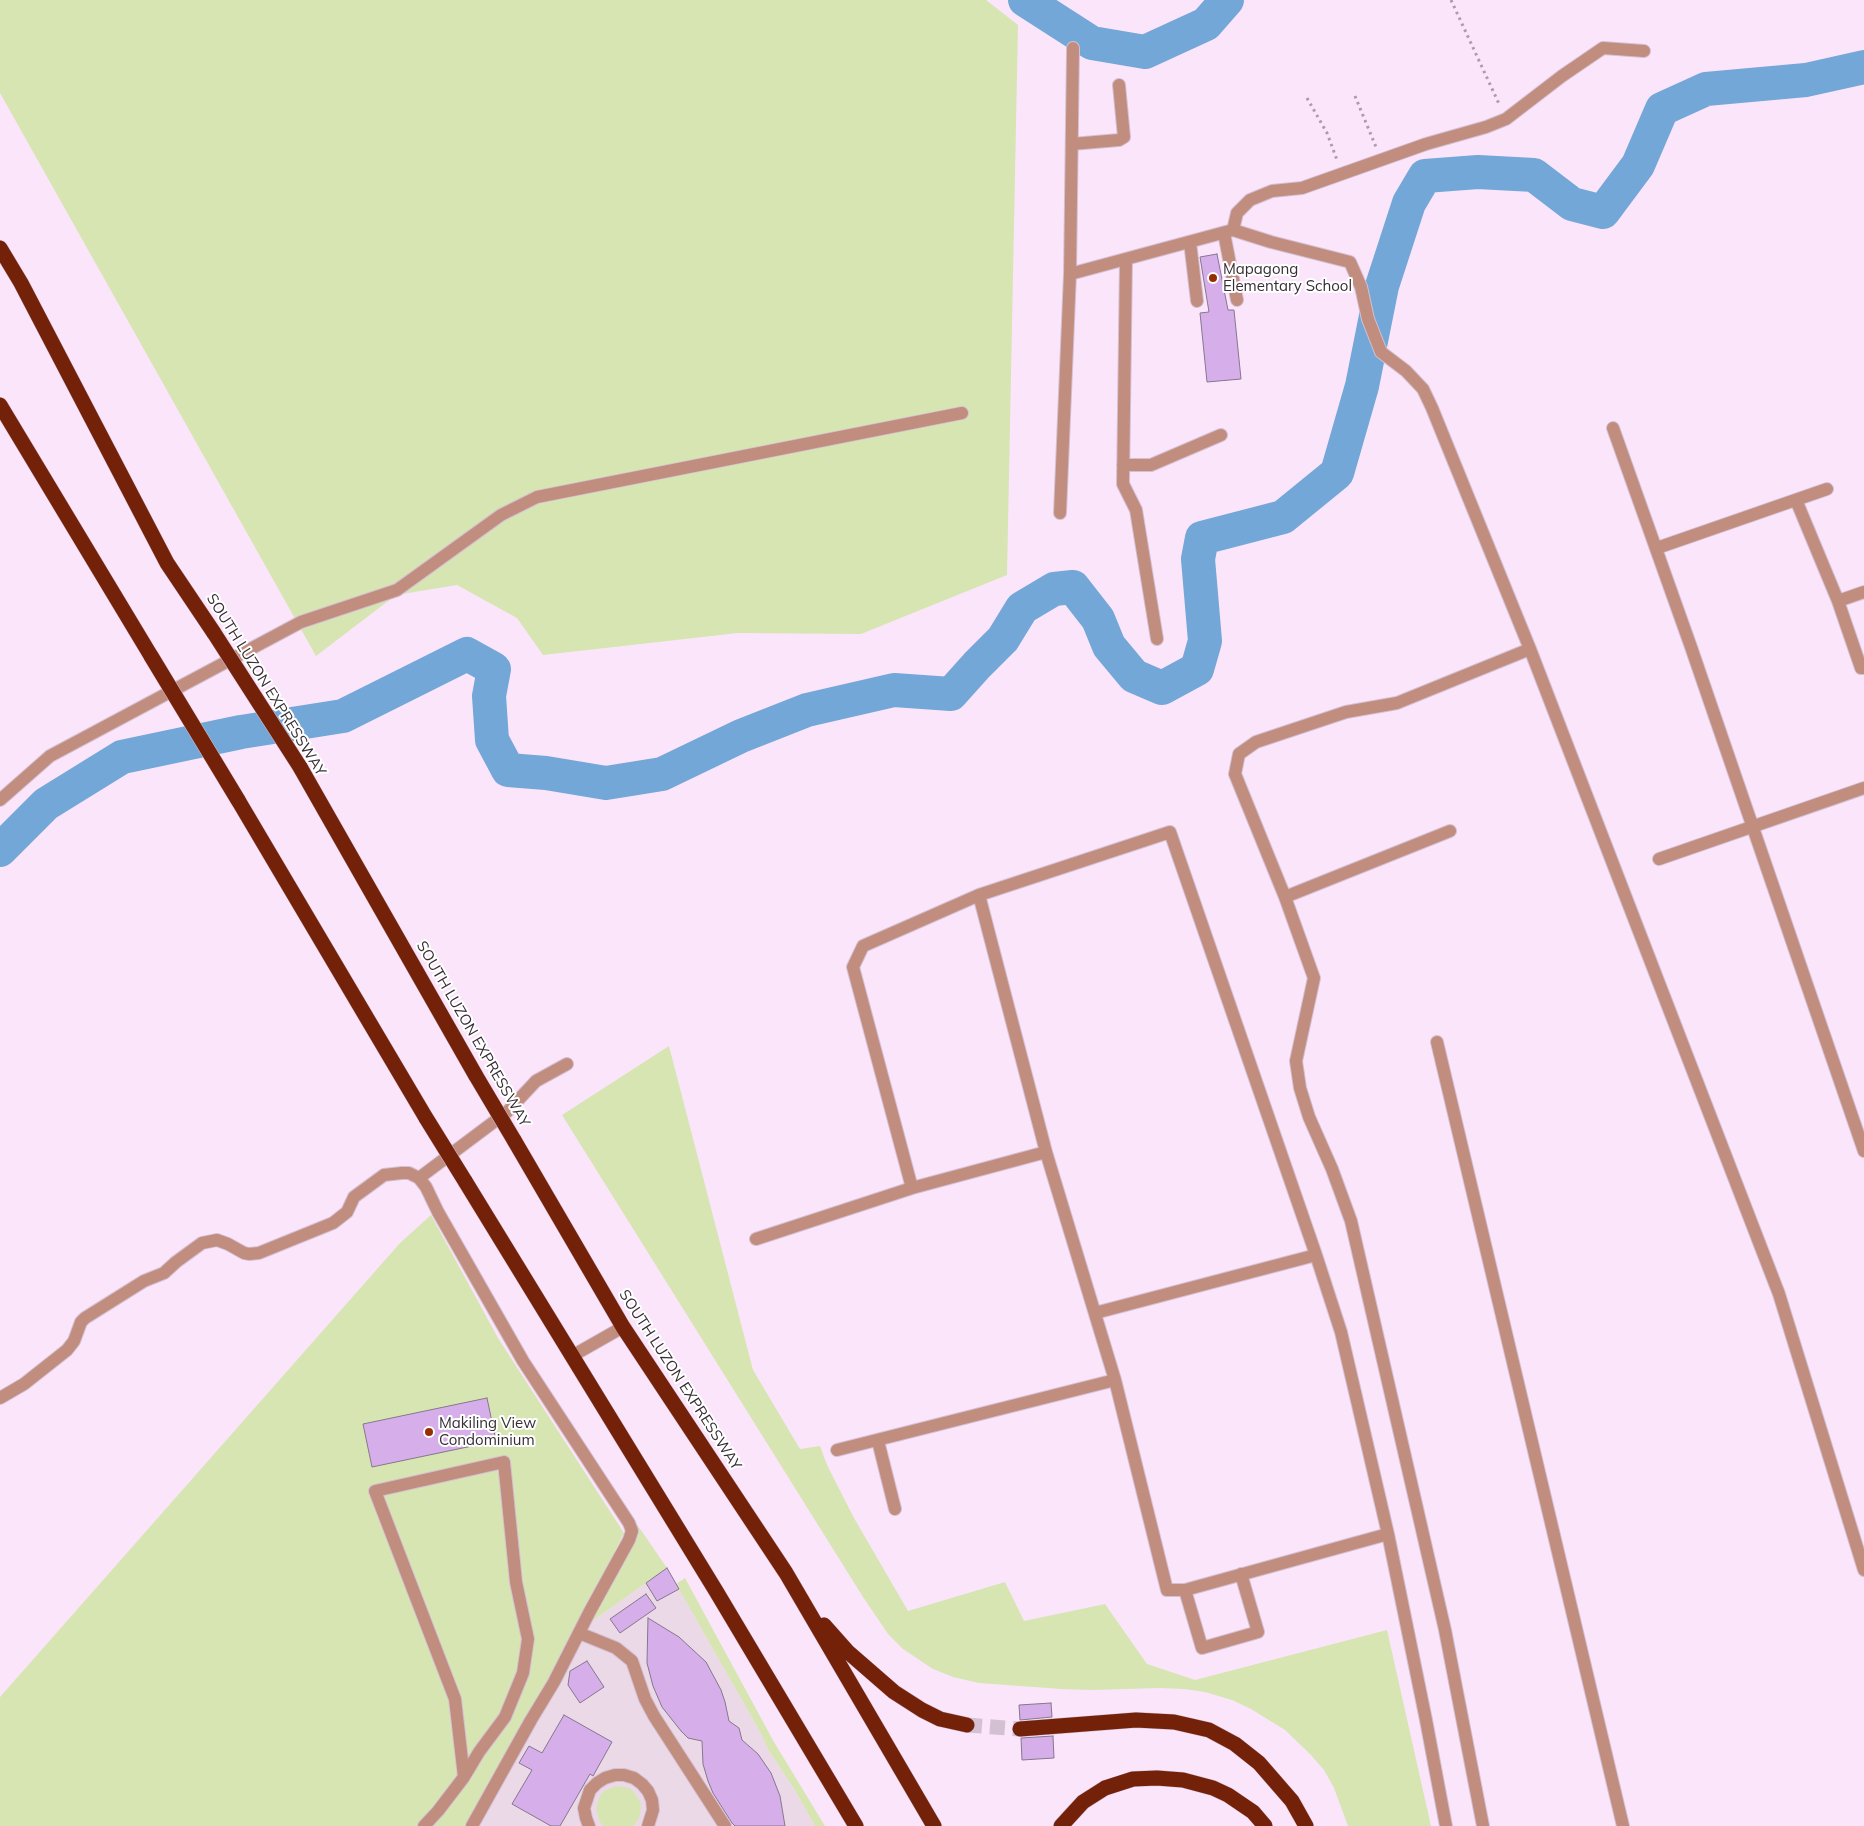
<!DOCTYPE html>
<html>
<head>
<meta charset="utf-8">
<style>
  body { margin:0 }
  canvas { display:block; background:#fbe5fa }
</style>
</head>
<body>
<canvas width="1864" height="1826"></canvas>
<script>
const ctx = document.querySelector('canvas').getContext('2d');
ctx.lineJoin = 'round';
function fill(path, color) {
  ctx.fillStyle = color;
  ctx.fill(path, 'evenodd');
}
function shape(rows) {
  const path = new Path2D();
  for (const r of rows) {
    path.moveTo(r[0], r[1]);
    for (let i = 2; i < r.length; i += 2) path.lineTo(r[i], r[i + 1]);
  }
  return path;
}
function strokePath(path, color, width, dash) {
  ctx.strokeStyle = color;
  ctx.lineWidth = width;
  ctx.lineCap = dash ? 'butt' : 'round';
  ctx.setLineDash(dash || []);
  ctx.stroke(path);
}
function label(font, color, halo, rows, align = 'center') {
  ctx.font = font + ' Mulish,sans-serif';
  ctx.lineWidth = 4;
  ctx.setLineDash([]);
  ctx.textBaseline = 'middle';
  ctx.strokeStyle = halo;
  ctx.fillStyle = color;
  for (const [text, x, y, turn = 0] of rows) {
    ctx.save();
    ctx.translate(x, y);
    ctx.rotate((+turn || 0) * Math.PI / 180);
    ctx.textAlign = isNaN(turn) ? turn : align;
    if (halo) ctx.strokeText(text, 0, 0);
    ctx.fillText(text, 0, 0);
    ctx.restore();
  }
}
fill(shape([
  [667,1568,760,1732,769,1751,794,1789,815,1826,476,1826,590,1623]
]), '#ecd9e8');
fill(shape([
  [0,0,986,0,1018,25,1007,575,861,634,738,633,543,655,517,618,457,585,396,595,316,656,0,93],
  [669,1046,753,1370,800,1449,820,1446,827,1465,854,1518,908,1611,1005,1582,1024,1621,1105,1604,1147,1664,1195,1680,1387,1630,1431,1826,1348,1826,1334,1788,1324,1770,1311,1755,1285,1730,1251,1709,1232,1700,1205,1692,1184,1689,1160,1688,1094,1690,1061,1689,979,1683,953,1677,933,1669,903,1649,888,1634,863,1597,562,1115],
  [431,1215,498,1338,624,1533,552,1678,467,1826,0,1826,0,1697,400,1243],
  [634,1520,667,1568,590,1623,620,1570],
  [685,1578,774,1742,825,1826,815,1826,794,1789,769,1751,760,1732,676,1584],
  [616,1786,629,1788,634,1792,641,1803,640,1816,634,1826,604,1826,599,1821,596,1808,600,1796,604,1791]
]), '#d7e5b3');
strokePath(shape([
  [1025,0,1092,43,1145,52,1206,24,1227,0],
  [0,850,46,804,122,757,241,732,343,716,467,654,494,669,489,696,492,740,508,770,546,773,606,783,662,774,741,736,807,710,894,690,951,694,977,665,1003,639,1022,608,1054,589,1073,587,1098,619,1109,646,1134,676,1162,688,1197,669,1205,641,1198,559,1202,538,1283,517,1337,473,1362,386,1382,286,1409,203,1425,176,1478,172,1534,175,1572,204,1603,212,1638,165,1662,109,1706,89,1806,80,1864,67]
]), '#73a7d8', 34);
const building = shape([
  [1217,254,1228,310,1234,310,1241,379,1207,382,1200,313,1209,312,1200,257,1217,254],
  [487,1398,496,1441,372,1467,363,1424,487,1398],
  [667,1568,679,1589,657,1601,646,1583,667,1568],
  [646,1594,656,1608,620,1633,610,1619,646,1594],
  [648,1618,679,1637,706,1662,721,1690,725,1702,729,1721,739,1728,742,1740,758,1754,771,1773,780,1796,785,1826,735,1826,732,1823,713,1793,708,1781,703,1764,702,1741,688,1738,681,1731,662,1707,653,1686,647,1663,648,1618],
  [587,1661,604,1687,580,1703,568,1685,570,1671,587,1661],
  [1051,1703,1052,1717,1020,1720,1019,1705,1051,1703],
  [564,1715,612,1742,593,1776,590,1774,560,1826,551,1826,512,1804,532,1770,519,1763,529,1746,542,1753,564,1715],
  [1053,1736,1054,1758,1022,1760,1021,1738,1053,1736]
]);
fill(building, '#d6afea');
strokePath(building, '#85778d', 1);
strokePath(shape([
  [967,1725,1020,1729]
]), '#d4c0d3', 15, [15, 8]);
const minor = shape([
  [1072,144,1119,140,1124,137,1119,85],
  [1233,230,1237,213,1250,200,1272,191,1302,188,1426,144,1486,127,1506,119,1562,76,1603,48,1644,51],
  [1224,233,1237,300],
  [1190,242,1197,301],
  [1126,259,1123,484,1136,510,1157,639],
  [1070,274,1233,230,1271,242,1350,262,1361,287,1368,319,1381,352,1406,371,1423,389,1432,408,1530,649,1779,1294,1864,1570],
  [1613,428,1691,647,1864,1151],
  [1123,465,1151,465,1221,435],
  [1796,500,1838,601,1861,668,1864,668],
  [1060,513,1070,274,1073,48],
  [1657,548,1827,489],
  [1838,601,1864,592],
  [0,800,50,756,301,622,397,590,501,515,537,497,962,413],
  [1659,859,1864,788],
  [979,895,1046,1152,1115,1380,1167,1590,1185,1590,1388,1534],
  [1285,897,1450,831],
  [1437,1042,1623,1826],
  [419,1178,507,1112,536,1081,567,1064],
  [912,1188,853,967,863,946,979,895,1170,832,1316,1255],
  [756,1239,912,1188,1046,1152],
  [1095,1313,1316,1255,1341,1332,1388,1534,1426,1720,1446,1826],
  [572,1356,623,1327],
  [0,1398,24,1384,67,1350,74,1341,81,1322,85,1318,144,1281,164,1273,176,1262,202,1243,217,1240,228,1244,244,1253,249,1254,259,1253,333,1223,347,1212,354,1197,384,1175,402,1173,409,1173,419,1178,426,1187,438,1212,523,1361,629,1523,632,1531,629,1540,590,1611,554,1682,531,1720,472,1826],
  [878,1441,895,1509],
  [837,1450,1115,1380],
  [1185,1590,1202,1648,1258,1632,1241,1574],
  [579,1633,616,1648,632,1661,645,1699,654,1716,725,1826],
  [424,1826,438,1811,464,1777,455,1699,375,1491,504,1462,516,1582,528,1639,523,1673,505,1717,479,1752,464,1777],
  [589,1826,586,1818,584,1808,590,1790,597,1783,605,1778,615,1775,624,1775,634,1778,642,1784,648,1791,652,1800,653,1810,648,1826],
  [1483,1826,1445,1630,1351,1221,1332,1169,1309,1117,1300,1088,1296,1061,1314,978,1285,897,1235,774,1239,754,1256,742,1346,712,1397,703,1530,649]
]);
const highway = shape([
  [0,248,21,283,167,563,214,633],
  [0,405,151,656],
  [300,767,476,1076],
  [238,800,426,1118],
  [514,1140,623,1327,786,1573,934,1826],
  [465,1181,716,1591,856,1826],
  [824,1625,848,1652,894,1692,922,1710,940,1719,967,1725],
  [1020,1729,1136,1720,1174,1722,1209,1730,1235,1744,1259,1763,1292,1801,1306,1826],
  [1061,1826,1083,1802,1105,1788,1133,1779,1157,1778,1183,1780,1213,1788,1228,1795,1253,1812,1265,1826]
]);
strokePath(minor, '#d4c0d3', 14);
strokePath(highway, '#d4c0d3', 16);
strokePath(shape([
  [1451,0,1500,106],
  [1355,96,1376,147],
  [1307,98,1327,133,1337,160]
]), '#ac9cab', 3, [2.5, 4]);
strokePath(minor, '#c18d7f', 12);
strokePath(highway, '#74210a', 15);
const highwayBridge = shape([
  [214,633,300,767],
  [151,656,238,800],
  [476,1076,514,1140],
  [426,1118,465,1181]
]);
strokePath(highwayBridge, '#d4c0d3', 16, []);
strokePath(highwayBridge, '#74210a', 15);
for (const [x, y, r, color] of [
  [1213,278,5,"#952f02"],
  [429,1432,5,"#952f02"]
]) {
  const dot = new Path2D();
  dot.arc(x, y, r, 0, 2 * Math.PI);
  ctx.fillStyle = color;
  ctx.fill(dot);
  strokePath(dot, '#fff', 2);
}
label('15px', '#362e35', '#fff', [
  ["Mapagong",1223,269],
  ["Elementary School",1223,286],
  ["Makiling View",439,1423],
  ["Condominium",439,1440]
], 'left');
label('15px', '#362e35', '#fff', [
  ["SOUTH LUZON EXPRESSWAY",266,685,58],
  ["SOUTH LUZON EXPRESSWAY",473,1034,60],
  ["SOUTH LUZON EXPRESSWAY",680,1380,57]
]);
</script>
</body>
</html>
